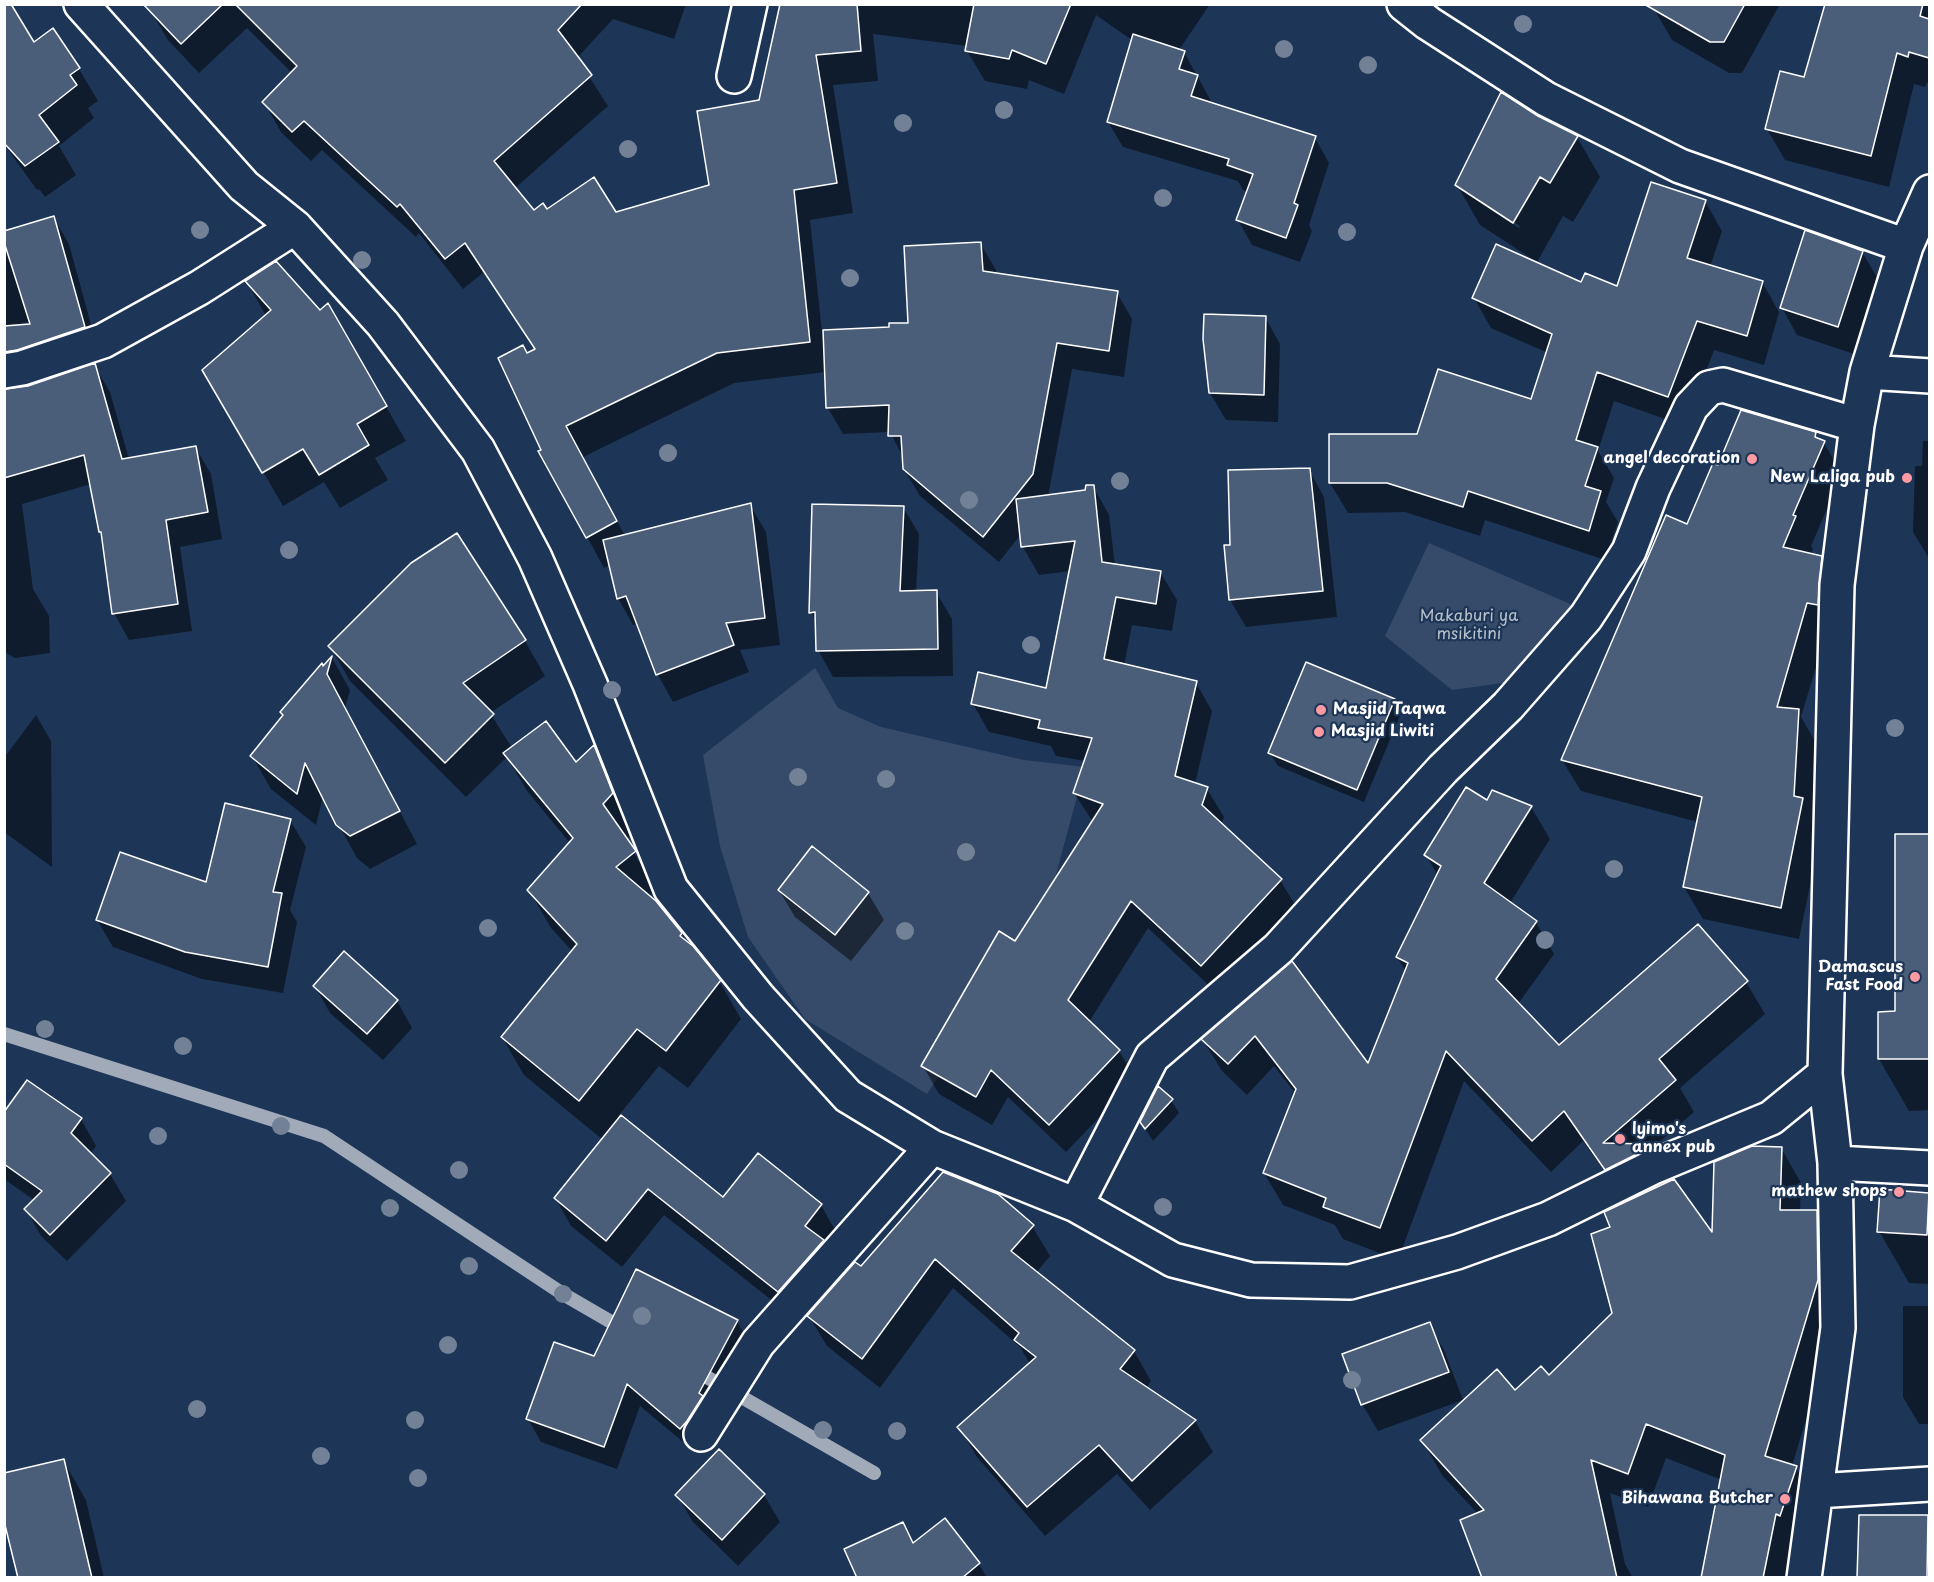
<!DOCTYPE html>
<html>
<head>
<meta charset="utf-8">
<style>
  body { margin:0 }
  #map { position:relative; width:1934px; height:1582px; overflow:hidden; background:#1d3557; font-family:"Playpen Sans",sans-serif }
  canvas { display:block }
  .frame { position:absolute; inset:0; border:6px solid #fff; pointer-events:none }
</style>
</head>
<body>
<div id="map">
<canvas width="1934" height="1582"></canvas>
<div class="frame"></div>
</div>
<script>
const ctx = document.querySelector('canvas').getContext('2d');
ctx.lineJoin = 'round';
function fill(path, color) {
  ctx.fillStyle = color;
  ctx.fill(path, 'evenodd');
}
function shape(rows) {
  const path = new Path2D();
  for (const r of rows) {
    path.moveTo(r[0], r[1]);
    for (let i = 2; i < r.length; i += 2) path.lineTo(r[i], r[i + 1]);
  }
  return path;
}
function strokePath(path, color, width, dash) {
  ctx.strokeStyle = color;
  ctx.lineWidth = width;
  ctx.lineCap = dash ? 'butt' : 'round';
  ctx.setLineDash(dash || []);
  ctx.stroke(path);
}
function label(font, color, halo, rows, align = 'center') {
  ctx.font = font + ' "Playpen Sans",sans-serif';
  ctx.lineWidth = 4.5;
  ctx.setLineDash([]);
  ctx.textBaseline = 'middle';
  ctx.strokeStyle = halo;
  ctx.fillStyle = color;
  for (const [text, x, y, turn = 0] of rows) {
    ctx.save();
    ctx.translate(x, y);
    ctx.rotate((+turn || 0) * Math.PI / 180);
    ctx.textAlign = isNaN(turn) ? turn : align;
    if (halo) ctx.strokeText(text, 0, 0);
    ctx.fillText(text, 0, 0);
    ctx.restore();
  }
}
fill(shape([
  [1429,543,1575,606,1539,678,1452,690,1385,636],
  [815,668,838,708,881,727,1024,760,1085,767,1043,923,927,1094,805,1019,748,937,720,846,703,755]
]), '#364b69');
fill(shape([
  [4,4,33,44,79,69,98,101,88,108,94,118,59,146,76,175,45,197,39,189,37,190,4,144],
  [156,4,686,4,674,39,613,19,577,58,608,106,514,189,533,212,616,214,711,186,760,101,781,6,774,4,1210,4,1179,50,1184,52,1211,101,1210,104,1315,138,1329,163,1309,225,1312,231,1300,262,1252,245,1238,220,1248,192,1243,190,1238,181,1123,147,1108,122,1132,40,1096,15,1064,94,1029,80,1027,89,985,81,967,51,968,46,873,34,878,81,833,85,853,213,810,220,822,332,891,329,910,325,980,243,996,270,996,274,1117,293,1132,319,1124,377,1072,369,1048,496,1086,492,1093,486,1109,515,1115,566,1160,572,1177,600,1172,631,1132,625,1124,666,1196,683,1212,711,1195,784,1207,789,1224,817,1221,825,1280,880,1297,908,1218,994,1148,928,1089,1022,1119,1051,1136,1079,1066,1152,1008,1097,992,1125,939,1094,923,1066,1016,943,1093,822,1074,793,1085,761,1056,756,1051,746,989,732,973,704,1047,690,1070,571,1039,575,1023,547,1021,534,999,562,920,496,904,469,904,459,890,432,843,434,828,408,826,372,734,383,583,457,625,536,750,505,766,532,780,645,740,650,749,672,673,702,658,675,638,624,633,625,618,598,610,565,604,568,541,451,543,450,527,355,535,351,484,272,463,289,419,233,416,237,322,150,311,161,281,132,264,102,292,73,247,28,199,73,168,40,150,10],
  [1656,4,1780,4,1742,73,1729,73,1672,40,1654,9],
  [1922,4,1930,7,1930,83,1927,82,1925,87,1914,84,1889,187,1785,160,1767,129,1805,79],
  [1537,117,1577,137,1600,177,1573,222,1563,216,1537,262,1480,225,1457,185],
  [1487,204,1520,226,1519,228,1487,207],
  [1705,201,1722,231,1710,267,1762,282,1779,312,1764,365,1714,350,1685,426,1614,401,1598,451,1614,478,1606,502,1618,522,1605,560,1485,520,1480,536,1405,512,1348,513,1330,483,1419,435,1532,401,1548,353,1491,328,1474,298,1582,284,1618,288],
  [53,217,69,244,99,354,53,370,38,343,31,322,4,326,4,233],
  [1862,252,1878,279,1854,354,1797,335,1782,308],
  [247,282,320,312,327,305,406,441,375,458,388,480,340,508,324,482,283,506,204,370,266,316],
  [1265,317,1280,344,1278,422,1226,420,1210,393],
  [94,365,110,392,129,459,195,447,211,474,222,539,180,547,192,631,129,640,114,613,103,537,100,532,91,484,22,504,33,589,49,616,50,653,15,658,4,652,4,416],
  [1815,434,1819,441,1824,443,1842,474,1811,546,1813,549,1810,555,1821,558,1839,590,1801,717,1816,743,1812,817,1821,832,1799,939,1703,919,1684,887,1698,822,1581,791,1562,760,1719,467],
  [1923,441,1930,441,1930,560,1913,532,1915,466,1922,466],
  [1309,470,1324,497,1337,617,1246,627,1230,600,1232,546],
  [903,507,919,534,916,593,936,592,952,619,953,676,833,677,818,650,817,623,811,612],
  [457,535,525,641,545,676,490,713,512,748,575,764,593,747,615,785,634,832,626,840,657,890,649,896,719,981,741,1019,688,1088,659,1066,619,1115,723,1199,821,1205,836,1232,794,1318,664,1215,622,1267,571,1226,556,1199,603,1140,524,1075,502,1037,573,952,551,928,529,890,570,843,527,791,507,757,466,797,350,681,330,646],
  [332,658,350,690,345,708,417,844,370,869,357,858,323,796,316,825,271,789,252,756],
  [1394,700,1401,713,1364,802,1278,766,1270,753],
  [36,715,51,741,52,867,4,832,4,758],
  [1493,792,1531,807,1550,839,1510,903,1536,922,1554,954,1518,1004,1559,1047,1746,982,1765,1014,1680,1088,1694,1112,1651,1149,1670,1182,1714,1236,1781,1148,1801,1183,1800,1212,1816,1212,1836,1246,1837,1316,1792,1466,1796,1467,1815,1502,1789,1578,1702,1578,1722,1480,1666,1458,1648,1507,1610,1493,1625,1564,1633,1578,1481,1578,1483,1577,1478,1514,1442,1475,1422,1440,1515,1392,1549,1377,1613,1314,1612,1228,1627,1203,1583,1141,1551,1172,1464,1081,1398,1260,1343,1239,1335,1225,1283,1205,1264,1173,1296,1094,1274,1066,1247,1095,1222,1071,1203,1040,1292,963,1369,1066,1406,972,1397,957,1438,876,1426,855,1488,802],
  [290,820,306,847,290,910,297,922,283,993,202,979,113,947,97,920,207,884],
  [1897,836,1930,836,1930,1110,1909,1111,1879,1059,1897,1013],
  [812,848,868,893,884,920,851,961,795,917,779,890],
  [315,986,397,1001,412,1028,383,1060,330,1013],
  [1171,1100,1179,1113,1153,1141,1141,1122],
  [4,1115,81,1119,96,1146,90,1154,110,1174,126,1201,67,1261,41,1236,26,1209,34,1200,4,1179],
  [1929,1195,1930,1284,1909,1283,1879,1231],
  [1032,1226,1050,1256,1036,1273,1134,1351,1151,1381,1146,1388,1195,1421,1213,1452,1150,1510,1117,1474,1045,1536,977,1457,959,1427,1030,1364,1020,1347,953,1288,880,1388,827,1346,809,1316,861,1269],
  [1903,1306,1930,1306,1930,1424,1919,1424,1903,1397],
  [737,1321,750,1344,715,1420,694,1451,640,1406,617,1469,541,1442,528,1419,594,1358],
  [1429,1324,1444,1350,1463,1400,1378,1431,1362,1404],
  [719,1452,764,1495,780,1522,738,1566,693,1522,677,1495],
  [63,1460,86,1500,104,1578,20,1578],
  [1927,1517,1930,1521,1930,1578,1859,1578],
  [945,1520,979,1564,987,1578,859,1578,902,1524,914,1544]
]), '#0007');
strokePath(shape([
  [4,1034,324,1136,563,1294,625,1330],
  [691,1368,874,1473]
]), '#a0aab8', 14);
const building = shape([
  [4,4,11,4,34,42,53,28,80,68,70,75,77,85,39,115,59,142,25,166,4,143,4,4],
  [143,4,223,4,181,44,143,4],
  [235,4,582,4,558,30,592,75,494,161,534,210,543,203,547,209,594,177,616,212,709,185,697,111,759,100,780,4,857,4,861,51,816,55,837,183,794,190,810,342,717,353,566,426,617,521,586,538,538,451,541,450,498,358,523,345,527,353,535,349,465,243,445,259,400,204,397,207,304,121,292,132,262,102,297,66,235,4],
  [974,4,1071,4,1046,64,1012,50,1009,59,965,51,974,4],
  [1644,4,1745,4,1724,42,1710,42,1644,4],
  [1825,4,1923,4,1920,16,1929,19,1929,58,1909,52,1908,57,1897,53,1871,156,1765,129,1780,71,1804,77,1825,4],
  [1133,34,1185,51,1179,69,1198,75,1191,96,1316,136,1294,203,1298,205,1286,238,1236,220,1253,174,1227,165,1229,159,1107,122,1133,34],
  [1501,92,1538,116,1578,136,1550,183,1540,177,1513,223,1455,185,1501,92],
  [1651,182,1706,200,1687,258,1763,281,1747,336,1697,321,1668,397,1597,372,1576,440,1598,447,1585,486,1601,491,1589,531,1468,491,1463,507,1387,483,1329,483,1329,434,1417,434,1438,369,1531,399,1552,334,1472,298,1496,244,1581,282,1585,273,1617,286,1651,182],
  [54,216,85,327,17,350,4,352,4,326,30,324,4,242,4,231,54,216],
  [1805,230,1863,251,1838,327,1780,308,1805,230],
  [981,242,983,271,1118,291,1109,351,1057,343,1033,474,983,537,903,469,901,436,888,436,889,405,826,408,823,330,889,327,889,323,908,323,904,246,981,242],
  [276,261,320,310,328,303,387,406,357,424,369,445,319,475,303,449,262,473,202,370,271,310,245,281,276,261],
  [1204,314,1266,316,1264,395,1209,393,1203,339,1204,314],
  [95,363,122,459,196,446,208,512,166,520,178,604,112,614,101,532,99,532,84,455,4,478,4,389,28,386,95,363],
  [1741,410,1816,432,1815,437,1825,441,1793,515,1796,516,1783,547,1822,556,1818,605,1807,603,1777,707,1799,709,1794,796,1803,798,1781,908,1683,887,1702,797,1561,760,1666,515,1687,524,1713,463,1718,465,1741,410],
  [1310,468,1323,591,1229,600,1224,545,1230,545,1228,470,1310,468],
  [1086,485,1094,485,1102,562,1161,571,1156,604,1116,597,1104,659,1197,681,1175,776,1208,787,1202,805,1282,879,1201,966,1131,901,1068,1000,1120,1050,1049,1125,991,1070,976,1097,921,1066,999,931,1015,941,1103,804,1073,793,1092,738,1038,728,1040,720,971,704,978,672,1046,688,1075,541,1021,547,1016,499,1085,490,1086,485],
  [751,503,765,618,726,623,734,645,656,675,626,596,617,599,603,540,751,503],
  [812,504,904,506,900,591,937,590,938,649,816,651,815,612,809,613,812,504],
  [457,533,526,640,463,683,494,714,445,763,328,646,411,563,457,533],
  [332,656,327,674,400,811,350,836,336,825,305,763,297,794,250,756,283,715,280,712,322,663,323,666,332,656],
  [1306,662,1395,699,1357,790,1268,753,1306,662],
  [546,721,576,762,594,745,613,793,603,804,636,851,616,867,656,901,682,933,680,936,693,946,721,980,666,1051,637,1029,579,1101,501,1037,577,944,527,890,573,838,503,753,546,721],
  [1466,787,1487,800,1492,790,1532,806,1484,883,1537,921,1496,979,1559,1045,1698,924,1748,981,1659,1059,1676,1080,1603,1143,1649,1144,1651,1147,1605,1170,1564,1111,1532,1141,1446,1051,1380,1228,1323,1207,1326,1198,1263,1173,1296,1089,1255,1036,1228,1064,1201,1039,1292,961,1368,1063,1408,963,1396,957,1441,866,1424,855,1466,787],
  [225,803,291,819,273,892,282,893,268,967,185,952,96,920,120,852,206,882,225,803],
  [1895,834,1929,834,1929,1059,1878,1059,1878,1012,1895,1011,1895,834],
  [812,846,869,892,835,935,778,890,812,846],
  [344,951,398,1000,367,1034,313,986,344,951],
  [27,1080,82,1118,71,1133,111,1173,50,1235,24,1209,42,1191,4,1164,4,1112,27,1080],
  [1158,1086,1173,1099,1145,1129,1140,1122,1158,1086],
  [621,1115,723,1197,758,1153,822,1204,805,1226,824,1240,778,1292,648,1189,606,1241,554,1198,621,1115],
  [1752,1146,1782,1147,1780,1210,1817,1210,1818,1280,1765,1456,1797,1466,1780,1516,1776,1514,1763,1578,1701,1578,1725,1455,1646,1424,1628,1474,1591,1460,1617,1578,1482,1578,1460,1520,1484,1510,1420,1440,1497,1369,1515,1390,1541,1366,1549,1375,1612,1313,1591,1234,1610,1227,1604,1212,1674,1179,1712,1232,1714,1162,1752,1146],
  [943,1172,998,1194,1034,1225,1011,1251,1135,1350,1120,1369,1196,1420,1132,1481,1099,1445,1027,1507,957,1427,1036,1357,1014,1340,1019,1333,935,1259,862,1359,807,1316,855,1262,861,1266,943,1172],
  [1880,1189,1929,1193,1927,1235,1877,1232,1880,1189],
  [636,1269,738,1320,699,1393,703,1396,687,1421,680,1429,627,1384,604,1447,526,1419,554,1342,594,1356,636,1269],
  [1430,1322,1449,1372,1361,1405,1342,1354,1430,1322],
  [719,1449,765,1494,722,1540,675,1495,719,1449],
  [64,1459,92,1578,18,1578,4,1521,4,1473,64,1459],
  [1859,1515,1928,1515,1927,1578,1857,1578,1859,1515],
  [945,1518,980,1563,962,1578,857,1578,844,1549,903,1522,913,1543,945,1518]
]);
fill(building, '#4a5d79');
strokePath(building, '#fff', 1.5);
const minor = shape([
  [81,4,244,186,295,227,383,324,478,450,535,558,590,684,671,889,758,997,848,1096,932,1147,1076,1205,1173,1260,1251,1280,1350,1282,1457,1252,1548,1219,1653,1167,1771,1118,1825,1074],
  [1404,4,1428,23,1546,99,1680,166,1906,246],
  [734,76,750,4],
  [4,371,22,368,103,341,199,288,295,227],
  [1867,372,1930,376],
  [1835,1163,1930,1168],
  [1076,1205,1152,1057,1278,949,1443,769,1508,706,1586,617,1629,551,1653,488,1691,407,1709,388,1723,385,1857,425],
  [701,1434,758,1343,932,1147],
  [1816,1491,1930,1484],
  [1804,1578,1838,1328,1835,1163,1825,1074,1837,585,1857,425,1867,372,1906,246,1930,192]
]);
strokePath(minor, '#fff', 38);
strokePath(minor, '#1d3557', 33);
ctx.fillStyle = '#738196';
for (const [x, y] of [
  [1523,24],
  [1284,49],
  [1368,65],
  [1004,110],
  [903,123],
  [628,149],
  [1163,198],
  [200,230],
  [1347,232],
  [362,260],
  [850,278],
  [668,453],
  [1120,481],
  [969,500],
  [289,550],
  [1031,645],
  [612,690],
  [1895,728],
  [798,777],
  [886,779],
  [966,852],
  [1614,869],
  [488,928],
  [905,931],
  [1545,940],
  [45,1029],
  [183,1046],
  [281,1126],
  [158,1136],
  [459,1170],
  [1163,1207],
  [390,1208],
  [469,1266],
  [563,1294],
  [642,1316],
  [448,1345],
  [1352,1380],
  [197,1409],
  [415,1420],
  [823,1430],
  [897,1431],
  [321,1456],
  [418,1478]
]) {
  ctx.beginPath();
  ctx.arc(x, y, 9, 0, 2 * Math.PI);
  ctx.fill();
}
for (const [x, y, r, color] of [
  [1752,459,6,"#ff9aa2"],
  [1907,478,6,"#ff9aa2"],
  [1321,710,6,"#ff9aa2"],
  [1319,732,6,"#ff9aa2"],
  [1915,977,6,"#ff9aa2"],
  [1620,1139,6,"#ff9aa2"],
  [1899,1192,6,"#ff9aa2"],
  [1785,1499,6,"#ff9aa2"]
]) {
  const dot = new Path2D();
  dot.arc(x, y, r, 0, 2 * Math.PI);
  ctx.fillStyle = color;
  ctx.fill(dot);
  strokePath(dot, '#1d3557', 2);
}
label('bold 16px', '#fff', '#1d3557', [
  ["angel decoration",1740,459],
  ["New Laliga pub",1895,478],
  ["Masjid Taqwa",1333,710,"left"],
  ["Masjid Liwiti",1331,732,"left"],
  ["Damascus",1903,968],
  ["Fast Food",1903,986],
  ["lyimo's",1632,1130,"left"],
  ["annex pub",1632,1148,"left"],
  ["mathew shops",1887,1192],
  ["Bihawana Butcher",1773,1499]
], 'right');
label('16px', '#b9c0ca', '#1d3557', [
  ["Makaburi ya",1469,617],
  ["msikitini",1469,635]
]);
</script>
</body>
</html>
